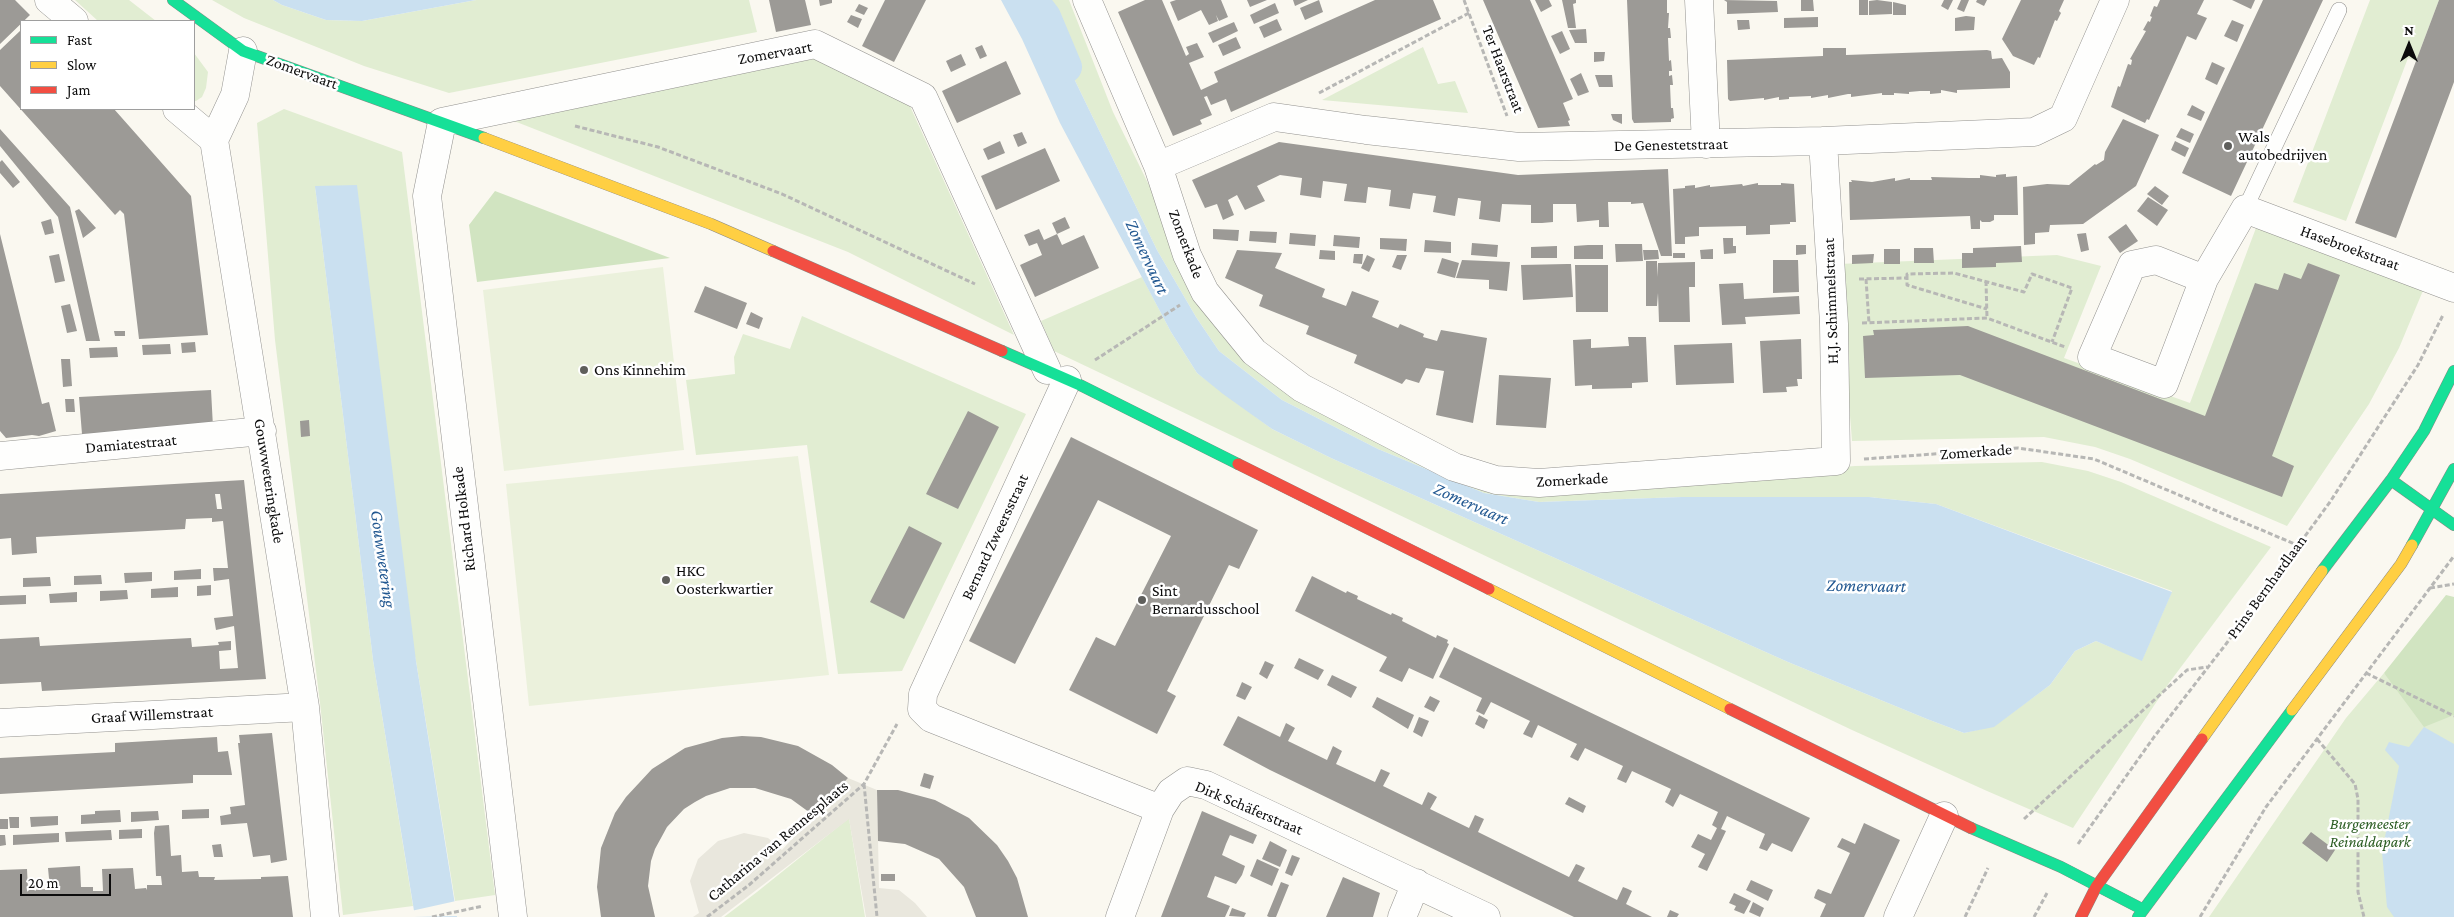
<!DOCTYPE html>
<html>
<head>
<meta charset="utf-8">
<style>
  body { margin:0 }
  #map { position:relative; width:2454px; height:917px; overflow:hidden; background:#faf8f0; font-family:"Crimson Pro",serif }
  canvas { display:block }
  .legend { position:absolute; left:20px; top:20px; width:175px; height:90px; box-sizing:border-box; background:#fff; border:1px solid #9e9e9e; margin:0; padding:6px 9px; list-style:none; font-size:15px; color:#0c0c0c }
  .legend li { display:flex; align-items:center; gap:10px; height:25px }
  .legend b { width:25px; border:1px solid #9e9e9e }
  .north { position:absolute; left:2384px; top:20px; width:50px; height:50px; -webkit-text-stroke:4px #fff; paint-order:stroke; rotate:0deg; font-size:14px; font-weight:700; line-height:20px; text-align:center; color:#0c0c0c }
  .north::after { content:''; display:block; margin:auto; width:18px; height:22px; background:#0c0c0c; clip-path:polygon(50% 0,100% 100%,50% 72%,0 100%) }
  .scale { position:absolute; left:20px; top:874px; width:91px; height:22px; box-sizing:border-box; border:2px solid #0c0c0c; border-top:0; padding-left:6px; font-size:15px; line-height:18px; white-space:nowrap; color:#0c0c0c; -webkit-text-stroke:4px #fff; paint-order:stroke }
</style>
</head>
<body>
<div id="map">
<canvas width="2454" height="917"></canvas>
<ul class="legend">
<li><b style="height:6px;background:#16e098"></b>Fast</li>
<li><b style="height:6px;background:#ffcf43"></b>Slow</li>
<li><b style="height:6px;background:#f24e42"></b>Jam</li>
</ul>
<div class="north">N</div>
<div class="scale">20 m</div>
</div>
<script>
const ctx = document.querySelector('canvas').getContext('2d');
ctx.lineJoin = 'round';
function fill(path, color) {
  ctx.fillStyle = color;
  ctx.fill(path, 'evenodd');
}
function shape(rows) {
  const path = new Path2D();
  for (const r of rows) {
    path.moveTo(r[0], r[1]);
    for (let i = 2; i < r.length; i += 2) path.lineTo(r[i], r[i + 1]);
  }
  return path;
}
function strokePath(path, color, width, dash) {
  ctx.strokeStyle = color;
  ctx.lineWidth = width;
  ctx.lineCap = dash ? 'butt' : 'round';
  ctx.setLineDash(dash || []);
  ctx.stroke(path);
}
function label(font, color, halo, rows, align = 'center') {
  ctx.font = font + ' "Crimson Pro",serif';
  ctx.lineWidth = 5;
  ctx.setLineDash([]);
  ctx.textBaseline = 'middle';
  ctx.strokeStyle = halo;
  ctx.fillStyle = color;
  for (const [text, x, y, turn = 0] of rows) {
    ctx.save();
    ctx.translate(x, y);
    ctx.rotate((+turn || 0) * Math.PI / 180);
    ctx.textAlign = isNaN(turn) ? turn : align;
    if (halo) ctx.strokeText(text, 0, 0);
    ctx.fillText(text, 0, 0);
    ctx.restore();
  }
}
fill(shape([
  [75,0,129,0,156,21,98,21],
  [212,0,273,0,282,5,326,20,362,21,476,0,749,0,757,32,449,93,364,66,244,18],
  [1036,0,1069,0,1113,112,1173,234,1222,326,1453,474,1589,488,1855,466,2042,462,2088,471,2121,482,2271,547,2169,683,2073,828,1987,791,1852,730,1054,351,1041,321,1142,277,1171,332,1197,373,1272,429,1331,458,1788,662,1927,719,1964,733,1994,726,2050,685,2075,651,2096,641,2142,660,2172,591,1936,504,1869,497,1682,497,1539,502,1484,493,1378,449,1282,400,1219,351,1196,317,1157,250],
  [2370,0,2439,0,2416,61,2408,58,2346,221,2293,202],
  [1423,47,1438,84,1455,81,1468,113,1322,100],
  [194,53,208,72,206,88,202,97,196,101,194,101],
  [817,58,909,104,1014,335,848,252,514,121],
  [284,109,402,152,495,895,455,901,416,661,315,186,373,660,413,906,343,915,320,703,275,340,257,123],
  [2259,220,2427,281,2399,348,2369,404,2287,526,2130,459,2095,447,2044,437,1852,441,1838,264,2057,255,2101,266,2064,358,2190,403],
  [802,316,1026,414,902,671,838,674,807,445,696,455,686,380,735,374,734,357,743,334,790,349],
  [2384,673,2450,716,2454,715,2454,917,2209,917,2346,718],
  [849,818,865,917,724,917,757,892]
]), '#e1edd2');
fill(shape([
  [495,191,670,258,477,282,469,225],
  [2446,595,2454,597,2454,715,2424,727,2384,673]
]), '#d1e4c1');
fill(shape([
  [663,267,684,450,504,471,483,290],
  [798,456,829,675,529,706,506,484]
]), '#ebf1dc');
fill(shape([
  [848,778,877,790,879,888,899,890,915,903,927,917,866,917,849,819,721,917,693,917,699,913,690,881,698,859,718,841,744,833,768,838,782,850]
]), '#e9e7dd');
fill(shape([
  [273,0,476,0,362,21,326,20,282,5],
  [1001,0,1036,0,1157,250,1196,317,1219,351,1282,400,1378,449,1484,493,1539,502,1682,497,1869,497,1936,504,2172,592,2142,661,2096,641,2075,651,2050,685,1994,727,1964,733,1927,719,1788,662,1331,458,1272,429,1223,394,1197,373,1171,332,1060,123,1022,39],
  [357,185,416,661,457,917,415,917,373,660,315,186],
  [2424,727,2454,744,2454,917,2394,917,2387,907,2382,852,2399,766,2385,750,2389,742,2409,747]
]), '#cae0f0');
fill(shape([
  [456,901,459,916,413,917,411,911]
]), '#faf8f0');
strokePath(shape([
  [1032,0,1045,17,1066,67]
]), '#cae0f0', 32);
fill(shape([
  [0,0,15,0,30,15,0,44],
  [769,0,805,0,811,25,776,32],
  [819,0,832,0,832,3,820,6],
  [885,0,926,0,894,62,862,46],
  [1145,0,1162,0,1186,56,1189,54,1186,47,1197,43,1204,57,1189,63,1201,90,1218,82,1214,72,1375,0,1433,0,1441,19,1231,112,1226,99,1211,105,1207,96,1204,97,1212,115,1200,120,1202,124,1173,136,1118,12],
  [1176,0,1221,0,1228,17,1219,21,1216,15,1218,21,1209,25,1201,10,1178,21,1170,2],
  [1247,0,1267,0,1250,7],
  [1293,0,1308,0,1295,6],
  [1319,0,1323,12,1305,20,1300,8],
  [1483,0,1530,0,1573,99,1563,103,1570,120,1568,121,1570,126,1538,128],
  [1535,0,1549,0,1552,6,1541,12],
  [1562,0,1576,0,1576,3,1573,4,1576,28,1568,28],
  [1627,0,1667,0,1667,13,1669,13,1668,28,1670,28,1671,38,1668,38,1669,61,1671,60,1672,71,1669,71,1669,76,1672,75,1673,85,1670,85,1671,108,1673,108,1674,118,1671,119,1671,122,1634,123,1632,119],
  [1724,0,1777,1,1778,12,1727,14,1727,2],
  [1801,0,1813,0,1814,11,1801,11],
  [1859,0,1868,0,1868,15,1859,15],
  [1877,0,1892,2,1892,14,1869,15,1869,1],
  [1944,0,1953,0,1948,10,1941,6],
  [1961,0,1969,0,1964,12,1957,9],
  [1977,0,1987,0,1984,6,1976,2],
  [2021,0,2064,0,2059,11,2061,13,2057,21,2055,20,2040,58,2038,57,2034,65,2013,56,2002,39],
  [2160,0,2204,0,2197,14,2207,18,2196,40,2187,36,2149,120,2147,119,2145,123,2111,107,2118,86,2120,87,2128,64,2131,65,2132,60,2130,59,2146,31,2143,30,2148,21,2150,22,2151,19,2152,17,2150,16,2154,6,2157,7],
  [2232,0,2255,0,2251,9],
  [2263,0,2323,0,2231,196,2182,173],
  [2439,0,2454,0,2454,82,2396,238,2355,223],
  [1893,2,1906,5,1906,15,1893,15],
  [1275,3,1279,13,1254,24,1250,15],
  [859,4,868,8,864,15,855,11],
  [851,15,862,19,858,28,847,22],
  [1966,16,1975,17,1974,30,1955,31,1955,18],
  [1818,17,1818,27,1784,28,1784,18],
  [1277,19,1282,30,1264,38,1259,27],
  [1737,20,1749,20,1750,29,1738,30],
  [2232,20,2244,25,2237,42,2224,36],
  [1234,22,1238,31,1213,43,1208,33],
  [1586,29,1587,43,1575,43,1569,30],
  [21,30,21,109,114,109,191,196,208,335,139,339,124,214,120,210,115,215,0,86,0,50],
  [1562,31,1570,49,1560,54,1551,36],
  [1236,37,1241,48,1223,56,1218,45],
  [982,45,987,56,980,59,975,48],
  [1823,48,1846,48,1846,55,1987,50,1991,51,1992,59,2002,58,2010,72,2010,88,1957,90,1957,93,1941,90,1941,93,1930,94,1930,91,1920,91,1909,92,1909,94,1894,93,1894,95,1882,95,1882,93,1851,97,1851,94,1848,94,1828,98,1828,95,1811,98,1811,96,1789,97,1789,99,1779,100,1779,97,1764,100,1764,98,1730,101,1728,99,1727,60,1823,56],
  [1594,52,1605,52,1604,61,1594,62],
  [961,54,966,65,951,72,946,61],
  [1006,61,1021,94,957,123,942,91],
  [2212,62,2225,68,2217,85,2205,79],
  [1581,73,1589,92,1578,96,1570,79],
  [1595,75,1612,75,1613,87,1599,87],
  [2192,105,2205,112,2201,121,2187,115],
  [1611,114,1622,114,1622,124,1613,120],
  [2123,119,2159,135,2136,186,2083,224,2050,225,2049,232,2035,233,2035,244,2024,245,2023,187,2047,184,2069,185,2095,164,2096,165,2104,160,2105,152],
  [2181,128,2194,134,2190,143,2176,137],
  [0,129,70,207,100,341,86,341,58,217,0,146],
  [1022,132,1027,143,1018,147,1013,135],
  [1000,141,1005,153,988,160,983,149],
  [2175,141,2189,148,2185,157,2171,150],
  [1279,142,1518,175,1668,169,1672,256,1661,256,1643,203,1631,204,1631,202,1608,202,1609,227,1599,227,1599,220,1577,222,1576,204,1553,204,1553,222,1542,223,1531,223,1531,205,1502,204,1500,222,1479,219,1481,201,1458,198,1455,216,1433,212,1436,196,1413,193,1410,209,1389,206,1391,190,1368,187,1366,203,1344,201,1347,184,1323,181,1321,198,1300,195,1302,178,1280,175,1257,186,1265,201,1245,210,1237,195,1228,200,1234,215,1223,220,1217,204,1205,208,1192,180],
  [1045,148,1060,181,996,210,981,176],
  [2,160,20,182,13,188,0,173,0,162],
  [2006,174,2006,177,2017,176,2018,215,1994,215,1994,220,1990,222,1982,222,1980,220,1980,229,1971,229,1970,216,1850,220,1849,182,1852,182,1851,180,1872,182,1895,178,1895,181,1910,178,1910,180,1932,180,1931,177,1969,178,1980,178,1980,175,1996,177,1996,175],
  [1758,183,1758,185,1781,185,1781,183,1794,184,1796,222,1790,222,1790,224,1770,225,1770,234,1746,235,1746,226,1699,227,1699,236,1685,237,1685,244,1675,244,1673,189,1685,188,1685,186,1695,185,1695,188,1710,185,1710,187,1742,184,1743,186],
  [2155,186,2169,196,2162,205,2147,194],
  [2148,197,2168,210,2157,226,2137,211],
  [79,209,96,228,83,238,75,211],
  [1065,217,1070,228,1057,234,1052,223],
  [51,219,54,233,45,235,41,222],
  [2126,224,2138,241,2120,253,2108,237],
  [1039,229,1044,240,1057,234,1062,245,1084,235,1099,268,1035,297,1020,265,1042,255,1037,243,1029,246,1024,235],
  [1213,229,1239,230,1238,241,1213,239],
  [1250,231,1277,232,1276,243,1249,241],
  [1290,233,1316,235,1315,246,1289,244],
  [2086,233,2089,250,2081,252,2077,234],
  [0,234,42,404,49,402,56,431,39,436,32,435,6,438,0,431],
  [1334,235,1360,237,1359,248,1333,246],
  [1380,238,1407,239,1406,251,1380,249],
  [1723,238,1733,238,1733,246,1736,246,1736,253,1724,254],
  [1425,240,1451,242,1451,253,1424,252],
  [1472,243,1498,245,1497,257,1471,255],
  [1615,244,1642,244,1643,261,1616,262],
  [1588,245,1603,245,1603,259,1574,259,1574,246],
  [1796,245,1806,245,1806,254,1796,255],
  [1557,246,1557,258,1531,258,1531,247],
  [2021,246,2022,262,1996,263,1996,267,1962,268,1962,253,1973,253,1973,248],
  [1914,248,1933,248,1934,263,1914,263],
  [1713,249,1713,259,1701,259,1700,250],
  [1884,249,1900,249,1900,264,1884,264],
  [1237,250,1282,253,1275,268,1325,289,1322,297,1346,306,1352,291,1379,301,1372,317,1398,328,1400,324,1424,334,1423,337,1437,341,1441,330,1487,338,1473,423,1436,415,1444,371,1426,368,1419,383,1406,379,1402,384,1354,363,1357,355,1306,334,1309,326,1259,306,1263,295,1225,278],
  [1320,250,1335,251,1335,260,1319,259],
  [1643,250,1658,250,1659,259,1644,260],
  [1673,253,1685,253,1685,258,1673,258],
  [59,254,65,281,55,283,49,256],
  [1354,254,1363,254,1362,264,1353,263],
  [1874,254,1873,263,1852,264,1852,255],
  [1367,255,1375,259,1369,272,1361,268],
  [1397,255,1407,255,1401,270,1392,267],
  [1442,258,1459,263,1455,278,1437,273],
  [1462,260,1510,262,1507,291,1489,289,1489,280,1456,278],
  [1773,260,1798,260,1799,292,1773,293],
  [1646,261,1657,261,1657,277,1658,263,1695,262,1695,287,1689,287,1690,322,1659,322,1658,293,1657,306,1646,306],
  [2308,263,2340,275,2272,456,2294,466,2282,497,1960,375,1865,378,1863,336,1874,335,1873,330,1968,326,2205,416,2255,283,2278,290,2284,273,2301,279],
  [1567,264,1571,264,1573,297,1523,300,1521,265],
  [1575,265,1608,265,1608,312,1576,312],
  [1743,283,1744,299,1799,296,1800,314,1745,317,1746,324,1722,325,1719,284],
  [705,286,747,303,737,329,694,312],
  [70,304,77,331,67,333,61,306],
  [751,312,763,318,759,329,746,324],
  [114,331,125,331,125,336,115,336],
  [1628,337,1646,337,1648,382,1632,383,1632,388,1592,389,1592,385,1575,386,1573,340,1591,339,1591,348,1629,346],
  [1801,339,1802,379,1797,379,1798,386,1786,387,1787,392,1763,393,1760,341],
  [195,342,196,352,182,353,181,343],
  [1732,343,1734,383,1676,385,1674,345],
  [170,344,171,354,143,355,142,345],
  [117,347,118,357,90,358,89,348],
  [61,359,70,359,72,386,63,387],
  [1499,375,1551,378,1546,428,1496,425],
  [211,390,213,427,82,434,79,397],
  [65,399,74,399,75,412,66,412],
  [968,411,999,427,958,509,926,494],
  [309,420,310,436,301,437,300,421],
  [1071,437,1258,530,1239,569,1229,565,1167,691,1176,696,1157,734,1069,690,1096,637,1115,646,1171,536,1098,500,1015,664,969,641],
  [244,480,266,679,42,691,41,682,0,684,0,639,39,637,40,646,191,638,192,647,219,645,218,642,231,641,231,650,219,651,220,669,238,668,234,626,216,630,214,618,233,616,229,579,214,581,213,568,228,568,223,521,212,522,212,518,186,519,185,529,36,537,37,553,12,555,11,538,0,539,0,494],
  [215,494,220,494,222,509,217,509],
  [909,526,942,543,904,619,870,602],
  [201,569,201,579,174,580,174,571],
  [152,572,152,581,125,583,124,573],
  [101,575,102,584,74,585,74,576],
  [1312,576,1346,593,1347,591,1358,596,1357,599,1391,615,1392,613,1403,618,1402,621,1436,638,1437,635,1448,640,1447,643,1449,644,1433,679,1409,668,1402,682,1379,671,1387,657,1295,611],
  [50,577,51,586,23,587,23,578],
  [211,585,211,595,197,596,197,586],
  [178,587,178,597,151,598,151,589],
  [127,590,128,599,100,601,100,591],
  [77,592,77,602,50,603,49,594],
  [26,595,26,604,0,605,0,596],
  [1454,647,1810,818,1792,852,1772,843,1767,851,1759,848,1765,834,1727,816,1721,829,1726,831,1707,871,1698,867,1705,854,1691,847,1698,834,1711,840,1717,828,1712,825,1718,812,1680,794,1673,807,1665,802,1671,789,1632,771,1626,783,1617,779,1623,766,1585,748,1578,761,1570,757,1577,744,1538,725,1532,738,1523,734,1530,721,1491,702,1484,715,1476,711,1482,698,1439,677],
  [1299,658,1324,670,1318,680,1294,668],
  [1265,661,1274,665,1267,679,1259,674],
  [1332,675,1357,687,1351,698,1327,685],
  [1242,682,1252,687,1245,700,1236,696],
  [1430,696,1440,701,1434,712,1424,707],
  [1377,697,1414,715,1408,729,1372,707],
  [1479,715,1488,720,1484,729,1475,724],
  [1238,716,1280,737,1286,723,1295,728,1288,741,1327,760,1333,746,1342,751,1336,764,1375,782,1381,769,1390,773,1383,786,1422,805,1428,792,1432,794,1437,797,1430,809,1469,828,1475,815,1484,819,1478,832,1569,877,1576,864,1581,866,1585,868,1578,881,1617,900,1623,887,1628,889,1632,891,1626,904,1652,917,1574,917,1270,770,1223,745],
  [1419,717,1429,721,1422,737,1413,732],
  [272,733,287,860,271,863,270,855,253,857,247,823,221,825,220,816,231,814,230,807,245,805,238,743,240,743,239,735],
  [742,736,761,737,798,746,832,765,848,778,813,815,791,799,755,788,730,788,706,796,695,802,684,809,667,827,655,849,651,861,648,886,655,917,601,917,597,887,601,848,615,813,626,797,652,769,685,748,722,738],
  [217,737,218,752,228,751,232,775,193,775,193,783,0,794,0,758,115,752,115,743],
  [924,773,934,776,930,789,920,786],
  [877,790,898,790,935,800,969,818,997,845,1008,861,1017,878,1028,917,976,917,964,887,939,859,905,844,878,841],
  [1569,797,1586,806,1583,813,1565,804],
  [209,809,209,818,182,819,182,810],
  [120,810,121,822,81,824,81,815,95,814,95,811],
  [158,811,159,820,131,822,131,812],
  [1202,811,1257,835,1253,844,1230,835,1226,844,1222,855,1245,866,1242,875,1236,884,1215,876,1207,897,1230,906,1225,917,1161,917],
  [58,816,58,825,31,827,30,817],
  [9,817,19,817,19,828,10,828],
  [0,819,8,819,8,829,0,829],
  [1864,823,1900,840,1865,915,1864,917,1820,917,1826,904,1814,898,1816,892,1818,889,1831,894,1850,853,1837,847,1842,838,1855,844],
  [169,825,171,856,181,855,182,872,198,871,199,877,215,877,214,880,261,879,261,877,288,876,293,917,0,917,0,870,27,869,28,890,50,889,48,868,80,866,81,887,93,887,93,891,103,891,102,869,133,868,135,889,146,888,147,890,147,885,162,885,161,876,156,876,154,833,155,826],
  [142,829,142,838,119,839,119,830],
  [111,830,112,840,66,842,65,832],
  [2311,832,2335,850,2327,862,2302,843],
  [59,833,59,842,13,845,13,835],
  [0,835,5,835,6,845,0,846],
  [1270,841,1287,850,1280,867,1262,859],
  [221,844,223,857,214,857,212,845],
  [1292,855,1300,858,1292,876,1285,873],
  [1257,859,1279,869,1272,886,1250,876],
  [881,874,895,874,895,881,881,881],
  [1343,877,1380,893,1373,917,1326,917],
  [1751,880,1773,890,1768,901,1746,890],
  [1281,882,1289,885,1276,917,1269,917,1267,916],
  [1734,893,1751,901,1744,914,1734,910,1736,906,1729,903],
  [1753,902,1764,908,1760,917,1749,912],
  [1232,908,1246,913,1244,917,1229,916],
  [1670,910,1679,914,1677,917,1667,917]
]), '#9c9a96');
const lane = shape([
  [2245,209,2339,10]
]);
const street = shape([
  [49,0,74,21],
  [1087,0,1158,166,1187,255,1205,292,1254,352,1302,388,1454,467,1496,480,1539,483,1836,461,1834,324,1823,141],
  [1699,0,1706,144],
  [243,51,235,95,214,140,305,707,325,917],
  [177,109,214,140],
  [1158,166,1274,117,1366,130,1519,147,1823,141,2034,132,2063,118,2115,0],
  [2204,279,2156,260,2132,265,2092,357,2164,384,2204,279,2245,209,2454,288],
  [1067,380,923,694,922,709,931,718,1160,809],
  [0,456,262,431],
  [0,723,305,707],
  [513,917,427,196,442,122,815,44,923,97,1047,370],
  [1120,917,1160,809,1171,792,1187,781,1206,785,1486,917],
  [1402,917,1416,883],
  [1898,917,1944,816]
]);
const fast = shape([
  [173,0,243,51,484,138],
  [1002,351,1082,386,1238,464],
  [2391,480,2454,525],
  [2412,545,2454,469],
  [2322,571,2391,480,2424,431,2454,371],
  [1971,828,2061,867,2142,909],
  [2138,917,2292,710]
]);
const slow = shape([
  [484,138,711,224,773,251],
  [1489,589,1730,709],
  [2292,710,2401,564,2412,545],
  [2202,739,2322,571]
]);
const jam = shape([
  [773,251,1002,351],
  [1238,464,1489,589],
  [1730,709,1971,828],
  [2081,917,2096,887,2202,739]
]);
strokePath(lane, '#93928f', 16);
strokePath(street, '#93928f', 29);
strokePath(fast, '#8a8985', 12);
strokePath(slow, '#8a8985', 12);
strokePath(jam, '#8a8985', 12);
strokePath(shape([
  [1464,0,1507,116],
  [1319,93,1469,13],
  [575,126,658,147,782,194,975,284],
  [1907,278,1907,274,1954,273,2024,292,2032,274,2072,288,2052,342],
  [1859,279,1907,278,1907,285,1987,309],
  [1866,279,1869,323],
  [1986,281,1987,318],
  [1862,323,1987,318,2065,347],
  [1095,360,1180,305],
  [1864,459,2018,448,2094,459,2297,545],
  [2430,588,2454,584],
  [2366,673,2454,716],
  [2317,739,2355,784,2358,799,2358,892,2364,917],
  [864,784,877,917],
  [2024,819,2187,670,2207,667],
  [2078,844,2154,737,2226,644,2330,502,2418,365,2443,315],
  [432,917,483,906],
  [707,917,749,885,864,784,897,724],
  [1965,917,1988,868],
  [2034,917,2047,893],
  [2200,917,2266,807,2454,556]
]), '#b7b7b5', 3, [5, 2.5]);
strokePath(lane, '#fefefd', 15);
strokePath(street, '#fefefd', 28);
strokePath(fast, '#16e098', 11);
strokePath(slow, '#ffcf43', 11);
strokePath(jam, '#f24e42', 11);
for (const [x, y, r, color] of [
  [2228,146,5,"#5f5f5c"],
  [584,370,5,"#5f5f5c"],
  [666,580,5,"#5f5f5c"],
  [1142,600,5,"#5f5f5c"]
]) {
  const dot = new Path2D();
  dot.arc(x, y, r, 0, 2 * Math.PI);
  ctx.fillStyle = color;
  ctx.fill(dot);
  strokePath(dot, '#fff', 2);
}
label('16px', '#0c0c0c', '#fff', [
  ["Zomervaart",775,53,-10],
  ["Ter Haarstraat",1503,69,69],
  ["Zomervaart",302,72,20],
  ["De Genestetstraat",1671,145,-1],
  ["Zomerkade",1186,244,69],
  ["Hasebroekstraat",2350,248,20],
  ["H.J. Schimmelstraat",1831,301,-92],
  ["Damiatestraat",131,444,-5],
  ["Zomerkade",1976,452,-4],
  ["Zomerkade",1572,480,-3],
  ["Gouwweteringkade",269,481,81],
  ["Richard Holkade",464,519,-97],
  ["Bernard Zweersstraat",995,537,-65],
  ["Prins Bernhardlaan",2267,587,-54],
  ["Graaf Willemstraat",152,715,-3],
  ["Dirk Schäferstraat",1249,808,23],
  ["Catharina van Rennesplaats",778,841,-40]
]);
label('16px', '#0c0c0c', '#fff', [
  ["Wals",2238,137],
  ["autobedrijven",2238,155],
  ["Ons Kinnehim",594,370],
  ["HKC",676,571],
  ["Oosterkwartier",676,589],
  ["Sint",1152,591],
  ["Bernardusschool",1152,609]
], 'left');
label('italic 16px', '#2b5d23', '#fff', [
  ["Burgemeester",2370,824],
  ["Reinaldapark",2370,842]
]);
label('italic 18px', '#225891', '#fff', [
  ["Zomervaart",1147,257,65],
  ["Zomervaart",1471,504,24],
  ["Gouwwetering",383,559,82],
  ["Zomervaart",1866,586,1]
]);
</script>
</body>
</html>
